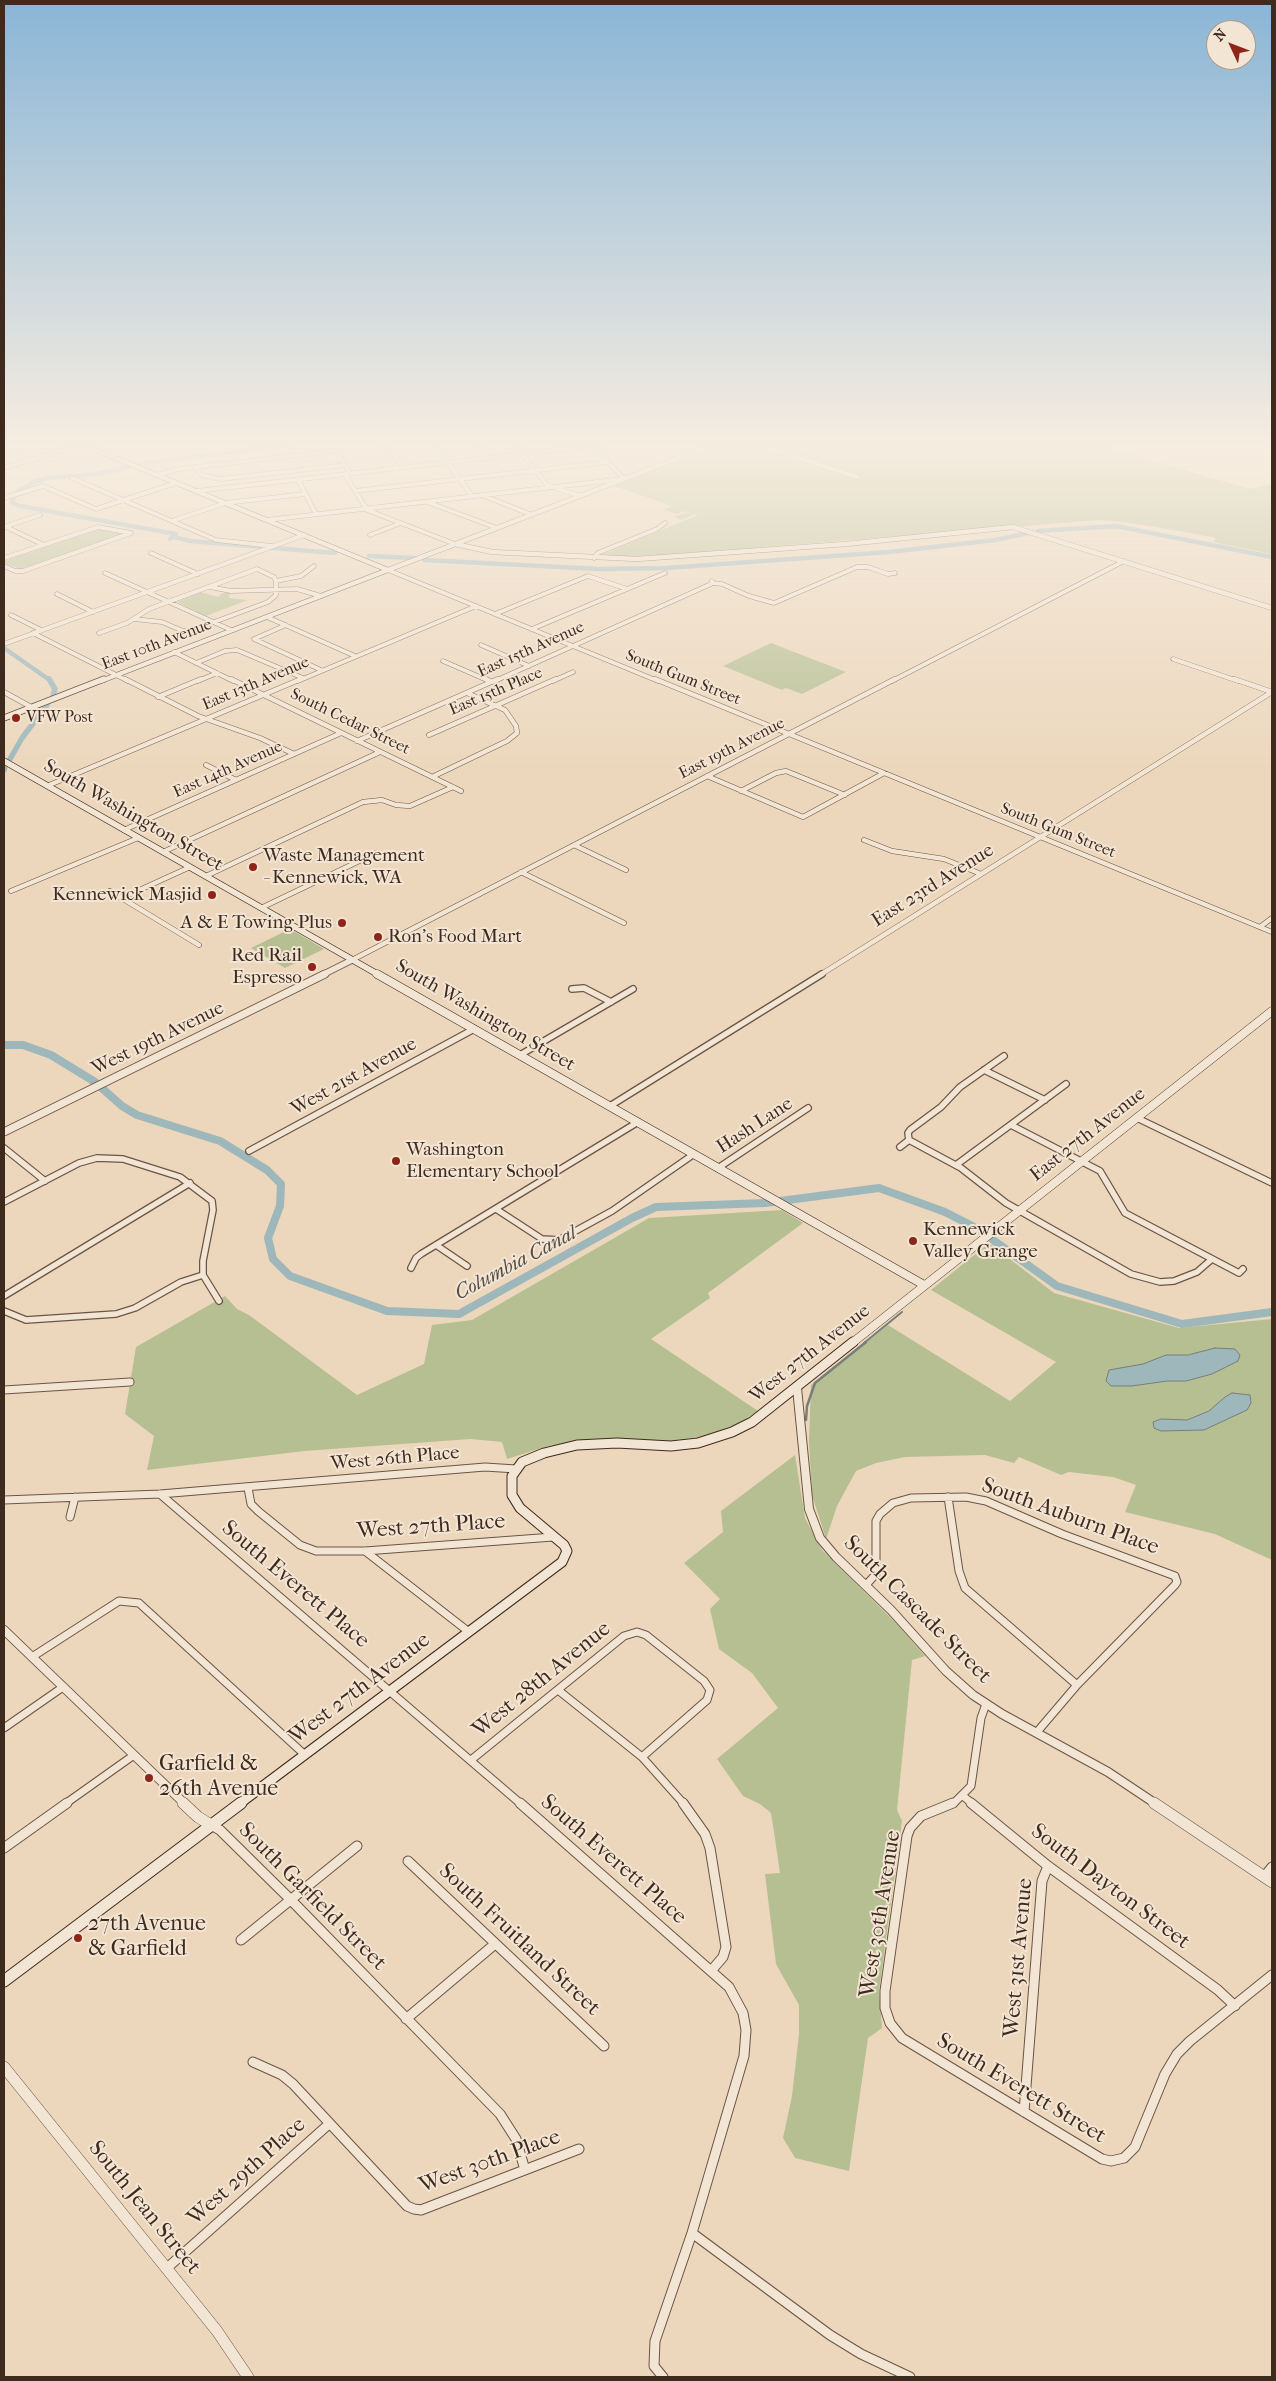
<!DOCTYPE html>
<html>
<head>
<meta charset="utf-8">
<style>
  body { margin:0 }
  #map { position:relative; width:1276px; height:2381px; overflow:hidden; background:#ecd7bc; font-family:"IM FELL French Canon",serif }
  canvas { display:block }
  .frame { position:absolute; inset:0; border:5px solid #3f2a1e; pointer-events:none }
  .north { position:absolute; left:1206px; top:20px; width:50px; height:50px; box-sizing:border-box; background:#f3e5d3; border:1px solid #ab9a8b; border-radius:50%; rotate:313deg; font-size:14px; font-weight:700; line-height:20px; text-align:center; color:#3f2a1e }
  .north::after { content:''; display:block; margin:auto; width:18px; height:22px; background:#8f2418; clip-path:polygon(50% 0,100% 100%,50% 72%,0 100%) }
</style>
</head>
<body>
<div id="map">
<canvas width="1276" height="2381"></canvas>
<div class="frame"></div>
<div class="north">N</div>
</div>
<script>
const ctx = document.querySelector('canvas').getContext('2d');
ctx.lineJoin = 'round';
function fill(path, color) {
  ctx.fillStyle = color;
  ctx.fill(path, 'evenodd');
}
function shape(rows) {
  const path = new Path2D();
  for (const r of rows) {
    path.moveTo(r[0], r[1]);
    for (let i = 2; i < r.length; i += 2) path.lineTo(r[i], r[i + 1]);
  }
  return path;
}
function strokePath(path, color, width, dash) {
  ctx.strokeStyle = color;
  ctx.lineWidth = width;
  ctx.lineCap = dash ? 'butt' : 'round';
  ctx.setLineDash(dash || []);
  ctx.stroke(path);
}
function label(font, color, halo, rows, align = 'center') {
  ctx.font = font + ' "IM FELL French Canon",serif';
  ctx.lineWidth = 4;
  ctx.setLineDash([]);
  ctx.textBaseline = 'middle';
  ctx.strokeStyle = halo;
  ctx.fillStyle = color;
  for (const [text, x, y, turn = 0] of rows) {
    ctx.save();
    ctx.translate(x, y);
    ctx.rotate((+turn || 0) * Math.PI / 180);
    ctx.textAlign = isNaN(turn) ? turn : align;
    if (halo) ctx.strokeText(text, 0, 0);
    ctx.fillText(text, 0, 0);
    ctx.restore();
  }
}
fill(shape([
  [720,445,1099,445,1250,489,1272,484,1272,554,1213,542,1216,538,1179,531,1125,522,1100,520,652,556,615,557,604,554,698,515,695,514,682,520,674,517,687,512,694,514,685,511,677,514,664,510,672,506,614,486],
  [101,528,128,533,22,570,4,563,4,561],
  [200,592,218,597,222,593,230,593,229,598,248,600,206,616,177,602],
  [771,643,846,672,802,694,786,688,782,690,723,666],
  [290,929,324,949,285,968,251,948],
  [782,1210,803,1223,708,1293,710,1298,651,1339,758,1411,739,1423,706,1436,669,1441,592,1439,548,1446,507,1459,502,1442,471,1439,304,1451,147,1470,154,1436,125,1414,136,1347,225,1296,237,1309,249,1315,357,1395,424,1364,432,1325,472,1320,649,1218],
  [989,1243,1054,1293,1179,1328,1272,1319,1272,1560,1215,1534,1125,1512,1136,1485,1113,1477,1069,1472,1061,1475,1019,1457,1014,1463,985,1455,905,1457,876,1463,856,1471,837,1506,826,1539,812,1495,809,1442,811,1385,888,1325,1010,1401,1056,1362,931,1290],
  [795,1455,805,1518,822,1550,896,1623,925,1656,912,1660,897,1810,902,1821,879,1991,882,2028,868,2038,849,2171,795,2158,783,2138,792,2096,799,2034,799,2005,776,1964,765,1874,780,1873,774,1832,771,1813,760,1804,743,1796,717,1759,778,1708,752,1673,719,1649,710,1609,720,1599,684,1563,723,1532,721,1511]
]), '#b6bf92');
const water = shape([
  [1215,1348,1235,1349,1240,1355,1238,1361,1212,1374,1186,1381,1167,1381,1132,1386,1111,1386,1106,1381,1109,1370,1143,1364,1166,1355,1188,1355,1215,1348],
  [1232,1393,1250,1395,1251,1403,1247,1410,1204,1430,1161,1431,1154,1428,1153,1422,1161,1419,1187,1420,1209,1411,1225,1397,1232,1393]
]);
fill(water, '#9db7bb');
strokePath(water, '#777f7c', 1);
strokePath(shape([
  [864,1343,902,1312]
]), '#777f7c', 2);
strokePath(shape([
  [806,1420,807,1406,815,1383,866,1342]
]), '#777f7c', 2.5);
strokePath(shape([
  [138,464,288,445],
  [16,493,34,482,46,478,97,474,128,467],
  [14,496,12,503,20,506,176,534,170,539],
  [1038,531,1116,526,1272,557],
  [174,537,190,541,335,553],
  [369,556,414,558],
  [424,560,600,569,666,568,889,552,995,540,1028,533],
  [4,648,51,681]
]), '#9db7bb', 4.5);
strokePath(shape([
  [49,679,55,689,53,696],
  [10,759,22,738,47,705],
  [4,770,5,767]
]), '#9db7bb', 5.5);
strokePath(shape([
  [4,1045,23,1045,51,1055,95,1082,122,1106,137,1115,220,1141,267,1170,281,1184,280,1206,268,1238,273,1259,290,1276,387,1311,459,1314,632,1218,656,1207,765,1203,879,1188,945,1212,982,1231],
  [993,1240,1057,1286,1182,1324,1272,1312]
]), '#9db7bb', 8);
const minorFar4 = shape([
  [382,445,397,468],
  [435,445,472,496],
  [476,445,478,448],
  [515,445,547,485,580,496],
  [760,445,857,477],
  [594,446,624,479],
  [4,449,29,460],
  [194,467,202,475,220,479,345,465],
  [4,468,80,445],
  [156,475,179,469,333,451,338,453,349,472,346,476,367,510,455,544],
  [72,478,216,540,272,546],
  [298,480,316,514],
  [197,491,600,445],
  [355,491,608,462],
  [482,495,532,515],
  [4,498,43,486,96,509,176,483],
  [427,502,497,528],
  [267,520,623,479],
  [172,521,225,503,305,494],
  [4,526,44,545],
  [4,527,40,515],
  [370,535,401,523],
  [151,553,198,574],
  [4,558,98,527,131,533,23,571,15,571,4,566],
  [594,558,598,553,657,529,665,523],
  [388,570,658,681],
  [105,573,231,630],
  [276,581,301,576,314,566],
  [713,583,722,584,749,596,774,603,857,567,868,567,888,574,895,573],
  [210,587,231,591,297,589,321,596],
  [57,594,93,612],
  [495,614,588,576,627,589],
  [11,615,41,630],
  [267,617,355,656],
  [134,619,162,622,183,631,190,631,268,602,276,595,276,581],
  [286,625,254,639,321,670],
  [532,629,665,573],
  [33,633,128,681],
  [99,633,127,623,149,609,257,569,274,577,276,581],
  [4,644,304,535],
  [481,645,529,666],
  [174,652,233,681],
  [1173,659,1238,681],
  [443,661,489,681],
  [196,663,225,651,237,650,303,678],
  [198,681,217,673],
  [298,681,476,606],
  [495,681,711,584,712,581],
  [553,681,573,672],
  [892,681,1124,561]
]);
const minorFar3 = shape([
  [125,679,198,716,260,738,294,754],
  [231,679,461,791],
  [486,679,492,682],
  [655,679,1272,932],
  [1234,679,1272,692],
  [4,692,31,707],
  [158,697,201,679],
  [429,735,556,679],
  [357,741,498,679],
  [206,765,236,780],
  [707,776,803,817,884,773],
  [432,777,507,741,517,733,516,726,505,710,467,693],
  [47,786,301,679],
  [741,791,776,773,786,771,845,795],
  [124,830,341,733],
  [864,840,892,851,944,859,981,874],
  [574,845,626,870],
  [163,852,380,752],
  [521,872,624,923],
  [206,876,363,802,382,800,396,805,410,806,453,787],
  [11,891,138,838],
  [110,891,199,945],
  [122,898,190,867],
  [261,908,376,853],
  [1260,927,1272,918],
  [352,960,895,679],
  [820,975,1272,692]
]);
const minorFar2 = shape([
  [572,989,584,988,611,1002],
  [520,1055,633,989],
  [1004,1056,960,1087,941,1107,910,1130,908,1133,909,1140,961,1168,1006,1203,1131,1274,1160,1282,1174,1281,1197,1272,1212,1259],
  [984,1070,1045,1100],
  [610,1106,822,974],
  [1137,1118,1272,1183],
  [1011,1125,1100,1171,1125,1213,1239,1273,1243,1269],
  [900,1147,909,1140],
  [4,1148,45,1181],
  [249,1151,474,1029],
  [956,1165,1066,1084],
  [718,1168,808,1108],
  [4,1202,79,1163,97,1158,123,1159,180,1177,212,1201,213,1210,203,1261,203,1275,219,1301],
  [496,1209,542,1239,559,1240,612,1211,694,1154],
  [436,1245,467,1266],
  [411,1268,416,1258,421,1254,638,1122],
  [4,1296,190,1183],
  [4,1311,26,1320,116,1314,135,1308,181,1282,203,1275]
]);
const minorFar1 = shape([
  [4,1390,130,1382],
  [248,1488,251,1504,258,1511,300,1545,316,1551,365,1551,553,1537],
  [160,1494,521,1804],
  [948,1497,959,1571,965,1588,1077,1685],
  [4,1500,160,1494,485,1467,516,1469],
  [70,1517,75,1497],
  [365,1551,469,1632],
  [866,1585,876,1574,876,1521,880,1514,893,1503,911,1498,966,1497,986,1501,1062,1534,1175,1576,1177,1582,1175,1585,1077,1685,1037,1732],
  [32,1657,119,1601,139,1603,305,1755],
  [558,1690,642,1757,684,1804],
  [4,1728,63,1687],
  [471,1760,624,1636,637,1632,646,1635,704,1681,710,1690,707,1700,642,1757],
  [963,1796,973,1804],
  [65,1804,134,1755],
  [950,1804,955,1802,971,1786,981,1718,986,1704]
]);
const minor = shape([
  [520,1803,729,1987,743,2013,746,2030,744,2056,692,2233,655,2341,654,2366,663,2377],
  [683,1803,705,1834,710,1848,726,1947,723,1957,711,1971],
  [953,1803,921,1816,910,1828,907,1836,885,1991,885,2008,890,2023,902,2038,1102,2159,1111,2161,1124,2158,1135,2147,1165,2074,1177,2054,1190,2041,1272,1975],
  [971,1803,1048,1866,1218,1990,1235,2006],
  [211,1825,220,1830,291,1900,500,2114,516,2139,525,2170],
  [4,1848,67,1803],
  [408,1861,604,2046],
  [1264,1877,1272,1867],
  [241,1940,357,1846],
  [406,2019,495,1944],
  [253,2062,282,2075,293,2084,407,2206,414,2209,421,2210,579,2149],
  [1024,2112,1042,1881,1048,1866],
  [692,2233,830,2335,861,2354,910,2377],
  [167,2268,329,2124]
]);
const tertiaryFar4 = shape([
  [455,544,492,552,637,559,846,544,1013,527,1272,608],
  [388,570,712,445]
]);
const tertiaryFar3 = shape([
  [322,975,352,960]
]);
const tertiaryFar2 = shape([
  [4,1132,325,974]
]);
const tertiaryFar1 = shape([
  [797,1388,809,1509,820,1538,836,1557,891,1610,946,1671,973,1695,1002,1714,1108,1772,1156,1804],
  [4,1630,185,1804]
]);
const tertiary = shape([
  [183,1803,198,1817,211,1825],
  [1154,1803,1272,1882],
  [4,2067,217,2331,248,2377]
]);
const secondaryFar4 = shape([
  [84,445,388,570],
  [101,681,388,570]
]);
const secondaryFar3 = shape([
  [4,718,104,679],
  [4,761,379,975]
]);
const secondaryFar2 = shape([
  [377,974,924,1285],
  [852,1343,1272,1011]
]);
const secondaryFar1 = shape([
  [239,1804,562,1562,567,1551,564,1545,520,1508,512,1495,512,1476,522,1462,544,1453,577,1445,617,1443,671,1446,698,1443,732,1432,752,1422,853,1342]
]);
const secondary = shape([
  [4,1981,241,1803]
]);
strokePath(minorFar4, '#6a5546', 5);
strokePath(minorFar3, '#6a5546', 5.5);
strokePath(minorFar2, '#6a5546', 8);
strokePath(minorFar1, '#6a5546', 9);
strokePath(minor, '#6a5546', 11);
strokePath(tertiaryFar4, '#6a5546', 5.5);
strokePath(tertiaryFar3, '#6a5546', 7);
strokePath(tertiaryFar2, '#6a5546', 9);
strokePath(tertiaryFar1, '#6a5546', 10);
strokePath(tertiary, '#6a5546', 12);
strokePath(secondaryFar4, '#3f2a1e', 5.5);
strokePath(secondaryFar3, '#3f2a1e', 7);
strokePath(secondaryFar2, '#3f2a1e', 9);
strokePath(secondaryFar1, '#3f2a1e', 11);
strokePath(secondary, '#3f2a1e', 13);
strokePath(minorFar4, '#f3e5d3', 4);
strokePath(minorFar3, '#f3e5d3', 4.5);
strokePath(minorFar2, '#f3e5d3', 5.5);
strokePath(minorFar1, '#f3e5d3', 7);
strokePath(minor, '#f3e5d3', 9);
strokePath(tertiaryFar4, '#f3e5d3', 4.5);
strokePath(tertiaryFar3, '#f3e5d3', 5.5);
strokePath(tertiaryFar2, '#f3e5d3', 7);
strokePath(tertiaryFar1, '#f3e5d3', 8);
strokePath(tertiary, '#f3e5d3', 11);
strokePath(secondaryFar4, '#f3e5d3', 4.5);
strokePath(secondaryFar3, '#f3e5d3', 5.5);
strokePath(secondaryFar2, '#f3e5d3', 8);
strokePath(secondaryFar1, '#f3e5d3', 9);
strokePath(secondary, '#f3e5d3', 11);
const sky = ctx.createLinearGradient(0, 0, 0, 779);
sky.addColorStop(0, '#8ab5d6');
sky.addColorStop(0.57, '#f6ede1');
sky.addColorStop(1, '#f6ede100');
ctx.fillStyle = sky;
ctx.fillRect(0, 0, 1276, 779);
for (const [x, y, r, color] of [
  [16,718,5,"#8f2418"],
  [253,867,5,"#8f2418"],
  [212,895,5,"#8f2418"],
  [342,923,5,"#8f2418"],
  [378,937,5,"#8f2418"],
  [312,967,5,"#8f2418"],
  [396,1161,5,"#8f2418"],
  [913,1241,5,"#8f2418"],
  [149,1778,5,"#8f2418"],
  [78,1938,5,"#8f2418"]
]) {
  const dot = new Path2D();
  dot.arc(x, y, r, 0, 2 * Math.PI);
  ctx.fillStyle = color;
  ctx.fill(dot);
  strokePath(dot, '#f3e5d3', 2);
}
label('16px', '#3f2a1e', '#f3e5d3', [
  ["East 10th Avenue",157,645,-21],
  ["East 15th Avenue",531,650,-24],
  ["South Gum Street",683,678,22],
  ["East 13th Avenue",256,684,-23],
  ["East 15th Place",496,692,-23],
  ["South Cedar Street",350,722,26],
  ["East 19th Avenue",732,749,-27],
  ["East 14th Avenue",228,770,-24],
  ["South Gum Street",1058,831,22]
]);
label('16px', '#3f2a1e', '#f3e5d3', [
  ["VFW Post",26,718]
], 'left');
label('19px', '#3f2a1e', '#f3e5d3', [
  ["South Washington Street",133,816,30],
  ["East 23rd Avenue",933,886,-32],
  ["South Washington Street",485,1016,30],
  ["West 19th Avenue",158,1039,-26],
  ["West 21st Avenue",354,1077,-29],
  ["Hash Lane",755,1126,-33],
  ["East 27th Avenue",1088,1135,-38],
  ["West 27th Avenue",810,1354,-38],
  ["West 26th Place",395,1459,-5]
]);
label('19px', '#3f2a1e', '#f3e5d3', [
  ["Waste Management",263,856],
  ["- Kennewick, WA",263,878],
  ["Kennewick Masjid",202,895,"right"],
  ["A & E Towing Plus",332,923,"right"],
  ["Ron's Food Mart",388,937],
  ["Red Rail",302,956,"right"],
  ["Espresso",302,978,"right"],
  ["Washington",406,1150],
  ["Elementary School",406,1172],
  ["Kennewick",923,1230],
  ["Valley Grange",923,1252]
], 'left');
label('italic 20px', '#564d45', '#f3e5d3', [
  ["Columbia Canal",516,1264,-28]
]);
label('22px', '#3f2a1e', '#f3e5d3', [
  ["South Auburn Place",1070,1517,20],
  ["West 27th Place",431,1527,-4],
  ["South Everett Place",295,1585,40],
  ["South Cascade Street",917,1610,45],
  ["West 28th Avenue",542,1680,-39],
  ["West 27th Avenue",360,1689,-37],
  ["South Everett Place",613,1860,41],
  ["South Dayton Street",1110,1887,37],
  ["South Garfield Street",312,1897,45],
  ["West 30th Avenue",881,1914,-81],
  ["South Fruitland Street",519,1940,43],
  ["West 31st Avenue",1019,1958,-85],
  ["South Everett Street",1021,2089,31],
  ["West 30th Place",490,2162,-20],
  ["West 29th Place",247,2172,-42],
  ["South Jean Street",144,2208,51]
]);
label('22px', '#3f2a1e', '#f3e5d3', [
  ["Garfield &",159,1765],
  ["26th Avenue",159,1790],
  ["27th Avenue",88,1925],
  ["& Garfield",88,1950]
], 'left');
</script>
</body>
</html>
